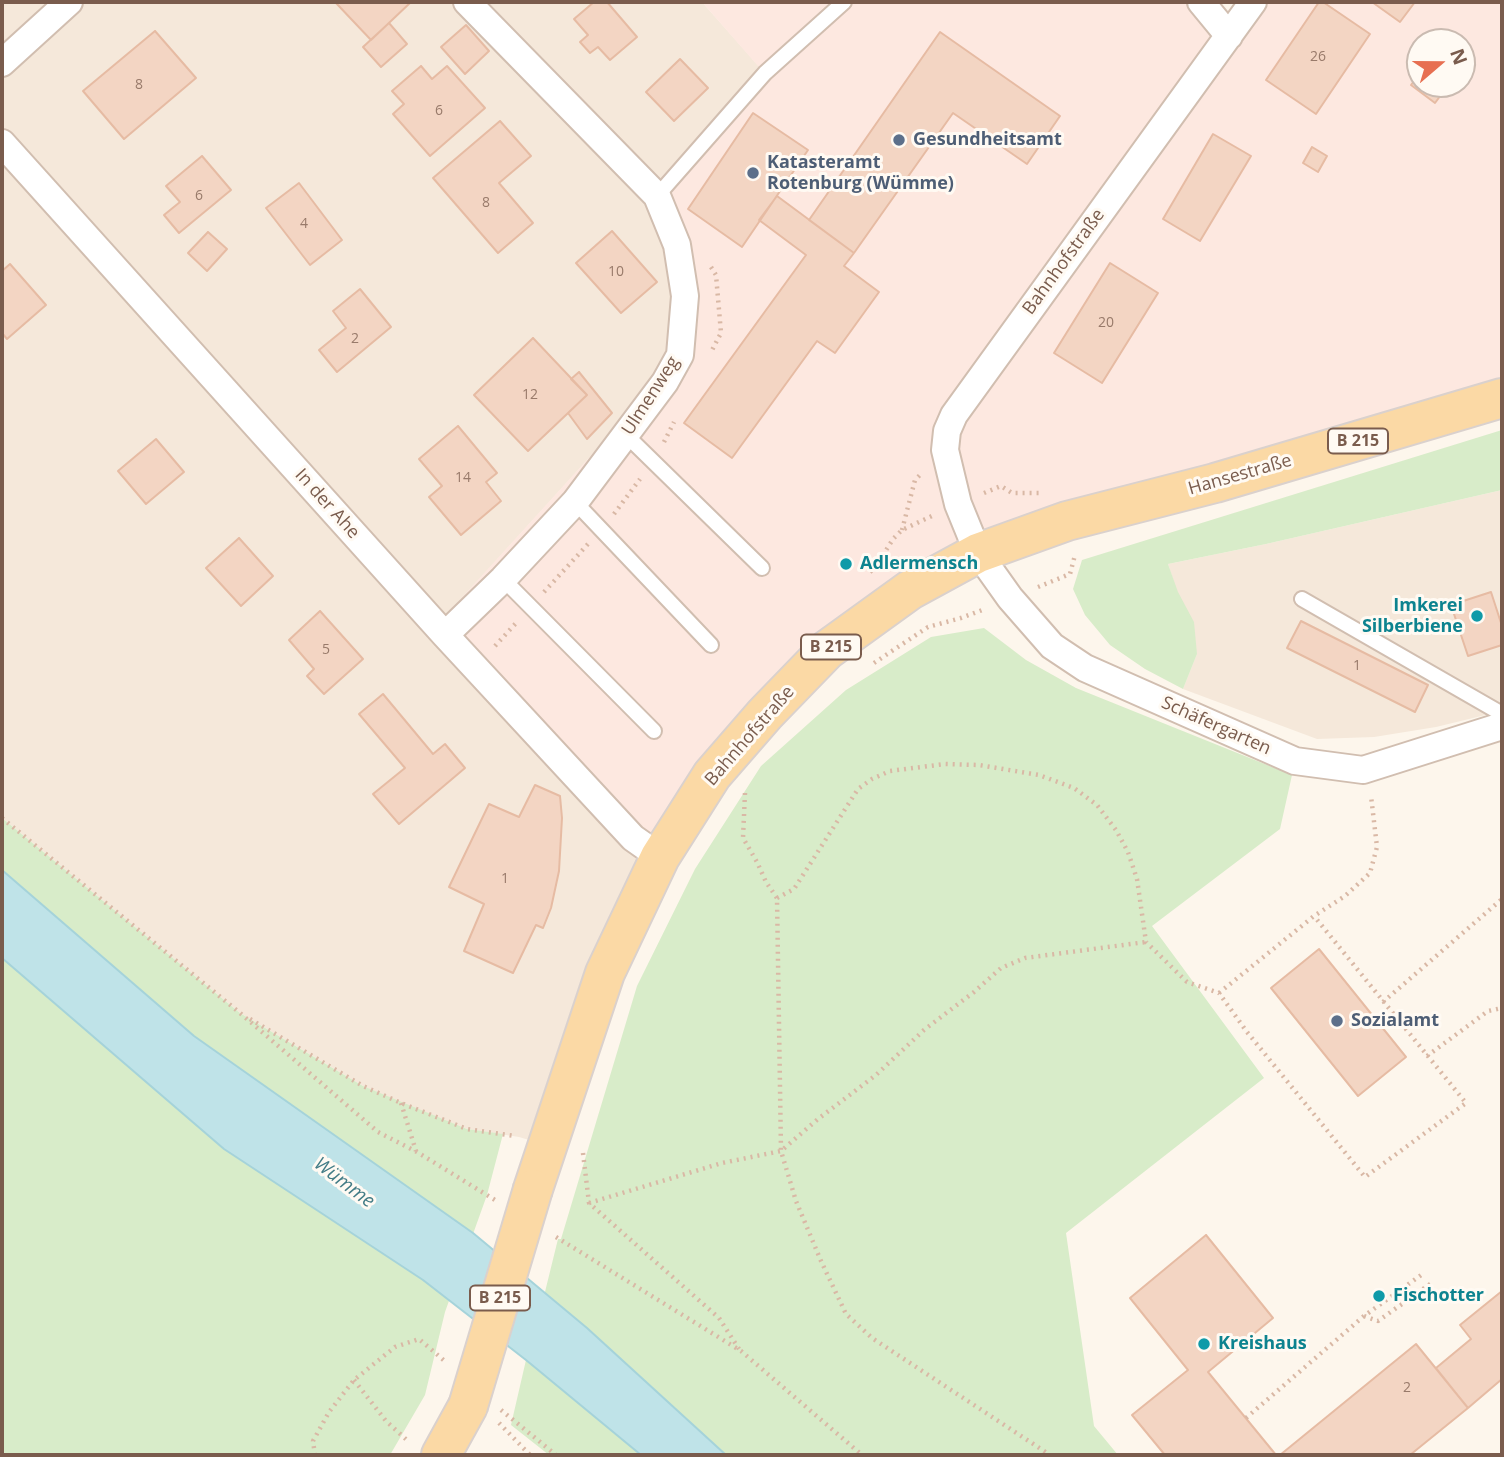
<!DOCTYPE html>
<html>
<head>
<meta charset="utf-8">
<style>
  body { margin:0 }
  #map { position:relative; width:1504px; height:1457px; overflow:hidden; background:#fdf6ec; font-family:"Open Sans",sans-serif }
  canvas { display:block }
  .frame { position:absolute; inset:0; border:4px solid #7a5c4d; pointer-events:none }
  .north { position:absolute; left:1406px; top:28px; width:70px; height:70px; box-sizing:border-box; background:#fffaf3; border:2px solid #cabbb1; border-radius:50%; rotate:70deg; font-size:19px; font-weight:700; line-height:28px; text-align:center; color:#7a5c4d }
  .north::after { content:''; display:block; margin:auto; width:24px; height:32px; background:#e76f51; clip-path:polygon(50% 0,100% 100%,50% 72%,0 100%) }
</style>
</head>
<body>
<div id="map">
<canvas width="1504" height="1457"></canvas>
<div class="frame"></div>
<div class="north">N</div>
</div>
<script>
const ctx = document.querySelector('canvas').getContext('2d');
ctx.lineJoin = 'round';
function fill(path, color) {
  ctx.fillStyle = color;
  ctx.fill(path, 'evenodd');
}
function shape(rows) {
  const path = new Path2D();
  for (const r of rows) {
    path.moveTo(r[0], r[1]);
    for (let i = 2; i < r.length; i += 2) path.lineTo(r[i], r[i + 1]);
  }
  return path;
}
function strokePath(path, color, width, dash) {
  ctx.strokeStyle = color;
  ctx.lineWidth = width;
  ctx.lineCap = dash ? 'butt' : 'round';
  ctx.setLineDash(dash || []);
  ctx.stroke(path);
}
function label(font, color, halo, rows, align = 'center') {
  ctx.font = font + ' "Open Sans",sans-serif';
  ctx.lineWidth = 6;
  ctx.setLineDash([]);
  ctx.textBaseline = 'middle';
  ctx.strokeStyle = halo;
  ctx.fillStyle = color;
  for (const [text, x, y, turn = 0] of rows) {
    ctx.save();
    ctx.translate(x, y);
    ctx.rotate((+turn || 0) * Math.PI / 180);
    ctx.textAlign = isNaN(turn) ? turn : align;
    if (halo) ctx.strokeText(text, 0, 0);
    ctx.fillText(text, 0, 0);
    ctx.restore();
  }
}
fill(shape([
  [2,2,702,2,765,73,661,192,695,341,447,615,660,857,546,1145,519,1137,467,1129,401,1103,363,1086,240,1013,2,818],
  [1502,490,1502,711,1436,727,1374,737,1317,739,1183,689,1197,654,1168,564,1266,544]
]), '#f5e8da');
fill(shape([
  [702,2,1201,2,1229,36,1253,2,1502,2,1502,398,1067,521,827,650,660,857,633,838,446,615,695,341,661,192,764,73],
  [1420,42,1462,42,1462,84,1420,84]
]), '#fde8e0');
fill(shape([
  [1502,430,1502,490,1266,544,1168,564,1178,592,1194,622,1197,654,1183,689,1145,669,1110,645,1085,615,1073,589,1082,560],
  [984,628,1026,660,1076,688,1292,775,1280,829,1152,926,1264,1078,1066,1233,1094,1426,1118,1455,549,1455,511,1425,526,1360,528,1361,558,1239,561,1239,637,986,695,869,761,766,846,690,931,637],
  [2,818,240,1013,363,1086,467,1129,503,1134,487,1195,445,1312,425,1395,390,1455,2,1455]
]), '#d8ecc9');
const water = shape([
  [2,870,194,1036,473,1233,587,1328,726,1455,641,1455,526,1360,423,1280,224,1149,2,958,2,870]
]);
fill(water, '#bfe3e8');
strokePath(water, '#a5d3da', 2);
const building = shape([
  [338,2,411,2,371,40,336,3,338,2],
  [594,2,607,2,637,37,610,60,598,47,590,53,580,42,588,35,574,19,594,2],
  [1319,2,1323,2,1370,34,1316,114,1266,80,1319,2],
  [1372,2,1415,2,1400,22,1372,2],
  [389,23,407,44,381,67,363,47,389,23],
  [466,25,489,51,465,74,441,47,466,25],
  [155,31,196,78,124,139,83,91,155,31],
  [940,32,1060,116,1027,164,953,113,854,253,809,220,940,32],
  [680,59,708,88,674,121,646,92,680,59],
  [421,66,432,79,447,66,485,108,430,156,393,114,404,104,392,91,421,66],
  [1420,73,1420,84,1449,84,1435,103,1411,85,1420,73],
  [753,113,808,150,742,247,688,209,753,113],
  [500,121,531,156,499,183,533,223,498,253,433,178,500,121],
  [1213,134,1251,156,1200,241,1163,219,1213,134],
  [1312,147,1327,156,1318,172,1303,163,1312,147],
  [202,156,231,190,179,233,164,215,180,202,166,186,202,156],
  [299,183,342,240,310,265,266,208,299,183],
  [777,196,854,253,844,266,879,292,835,353,817,341,732,458,684,423,806,255,759,220,777,196],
  [612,231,657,282,621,313,576,263,612,231],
  [208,232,227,249,207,271,188,253,208,232],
  [1110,263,1158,293,1102,383,1054,353,1110,263],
  [10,264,46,305,7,339,2,333,2,271,10,264],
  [360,289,391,327,337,372,319,350,346,328,333,311,360,289],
  [533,338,587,395,528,451,474,395,533,338],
  [579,372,612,413,587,439,568,413,587,395,571,379,579,372],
  [458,426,497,473,486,482,501,501,461,535,429,497,442,486,419,459,458,426],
  [156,439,184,472,146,504,118,471,156,439],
  [239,538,273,576,241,606,206,568,239,538],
  [1491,592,1502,626,1502,645,1468,656,1451,605,1491,592],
  [320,611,363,659,324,694,307,676,314,669,289,640,320,611],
  [1301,621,1428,685,1415,712,1287,648,1301,621],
  [383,694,433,754,445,744,465,768,399,824,373,794,405,768,359,714,383,694],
  [535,785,560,796,562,818,559,871,551,908,543,928,536,925,513,973,464,951,484,904,449,887,489,804,519,817,535,785],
  [1319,949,1406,1057,1358,1096,1271,988,1319,949],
  [1206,1235,1273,1318,1208,1372,1276,1455,1165,1455,1132,1415,1188,1370,1130,1298,1206,1235],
  [1502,1291,1502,1379,1468,1408,1436,1368,1471,1339,1460,1325,1502,1291],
  [1416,1344,1468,1408,1410,1455,1280,1455,1416,1344]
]);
fill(building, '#f3d5c3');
strokePath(building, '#e6bba3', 2);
const lane = shape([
  [657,196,765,73,844,2],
  [626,435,762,568],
  [575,502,711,645],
  [503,579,654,731],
  [1302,599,1502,714]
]);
const street = shape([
  [1201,2,1229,36],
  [1253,2,954,415,947,431,945,450,958,504,978,553,1010,598,1052,646,1085,668,1295,761,1363,770,1502,726],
  [2,63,69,2],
  [2,143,445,635,633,838,660,857],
  [445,635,503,579,575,502,665,382,680,355,685,296,677,245,657,196,467,2]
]);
const primary = shape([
  [533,1189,605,973,660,857,712,775,765,714,827,650,910,590,978,553,1067,521,1215,483,1502,398],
  [441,1455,468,1406]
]);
strokePath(lane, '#d1beb0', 18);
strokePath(street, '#d1beb0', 30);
strokePath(primary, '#dad1cd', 42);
strokePath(shape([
  [711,267,716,275,721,333,711,352],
  [664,442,674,422],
  [984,493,1001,486,1012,493,1039,493],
  [614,514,640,479],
  [902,530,915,480,922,473],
  [870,572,875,568,893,539,902,530,934,515],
  [1038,587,1070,574,1075,555],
  [544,592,588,544],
  [495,646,517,622],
  [874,663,928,627,961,618,985,609],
  [745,793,743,838,757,862,766,882,777,898,781,1151,796,1201,821,1261,846,1314,872,1338,1050,1455],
  [2,818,240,1013,378,1132,417,1152,495,1200],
  [777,898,794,889,858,789,872,779,890,771,945,764,979,765,1039,775,1074,788,1097,805,1116,830,1128,852,1137,879,1146,942,1187,982,1219,993,1247,1032,1365,1177,1466,1103,1314,916],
  [1219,993,1314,916,1345,896,1370,873,1377,847,1371,796],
  [1383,1002,1502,899],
  [250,1019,363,1086,401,1103,467,1129,515,1136],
  [1427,1056,1488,1011,1502,1008],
  [401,1103,416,1151],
  [583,1153,589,1203,719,1318,739,1349],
  [589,1203,722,1163,781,1151,818,1119,876,1075,924,1030,974,992,1001,968,1025,958,1146,942],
  [556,1237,741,1351,862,1455],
  [1364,1316,1378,1321,1433,1282],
  [354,1380,386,1421,409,1442],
  [501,1410,556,1455],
  [1246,1418,1364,1316,1424,1273],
  [499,1423,530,1455],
  [315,1455,313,1441,329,1412,354,1380,395,1347,419,1339,447,1363]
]), '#d9b8a5', 4.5, [2, 5]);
strokePath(lane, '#fff', 14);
strokePath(street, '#fff', 26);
strokePath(primary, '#fbd9a5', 38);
const primaryBridge = shape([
  [468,1406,533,1189]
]);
strokePath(primaryBridge, '#dad1cd', 42, []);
strokePath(primaryBridge, '#fbd9a5', 38);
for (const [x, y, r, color] of [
  [899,140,7,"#5c6f8a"],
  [753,173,7,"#5c6f8a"],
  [846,564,7,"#0f9aa8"],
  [1477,616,7,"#0f9aa8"],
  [1337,1021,7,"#5c6f8a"],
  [1379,1296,7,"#0f9aa8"],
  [1204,1344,7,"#0f9aa8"]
]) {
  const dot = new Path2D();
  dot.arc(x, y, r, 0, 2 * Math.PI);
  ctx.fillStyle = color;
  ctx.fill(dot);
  strokePath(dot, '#fffaf3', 2.5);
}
label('14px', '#987a6a', null, [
  ["26",1318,57],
  ["8",139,85],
  ["6",439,111],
  ["6",199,196],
  ["8",486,203],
  ["4",304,224],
  ["10",616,272],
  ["20",1106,323],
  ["2",355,339],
  ["12",530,395],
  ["14",463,478],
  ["5",326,650],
  ["1",1357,666],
  ["1",505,879],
  ["2",1407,1388]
]);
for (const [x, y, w] of [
  [1358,441,60],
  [831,647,60],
  [500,1298,60]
]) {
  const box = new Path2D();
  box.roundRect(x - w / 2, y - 12.5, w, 25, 5);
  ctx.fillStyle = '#fffaf3';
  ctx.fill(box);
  strokePath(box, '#7a5c4d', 2);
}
label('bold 16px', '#7a5c4d', null, [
  ["B 215",1358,441],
  ["B 215",831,647],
  ["B 215",500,1298]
]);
label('bold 18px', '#4e5e75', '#fffaf3', [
  ["Gesundheitsamt",913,140],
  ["Katasteramt",767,163],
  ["Rotenburg (Wümme)",767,184],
  ["Sozialamt",1351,1021]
], 'left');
label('18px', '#7a5c4d', '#fffaf3', [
  ["Bahnhofstraße",1064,262,-54],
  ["Ulmenweg",651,396,-57],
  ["Hansestraße",1240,475,-16],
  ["In der Ahe",327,504,48],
  ["Schäfergarten",1216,726,24],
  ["Bahnhofstraße",750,736,-49]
]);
label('bold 18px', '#0d838f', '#fffaf3', [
  ["Adlermensch",860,564],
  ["Imkerei",1463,606,"right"],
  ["Silberbiene",1463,627,"right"],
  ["Fischotter",1393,1296],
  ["Kreishaus",1218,1344]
], 'left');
label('italic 19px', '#437c86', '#fffaf3', [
  ["Wümme",344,1183,37]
]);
</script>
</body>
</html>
